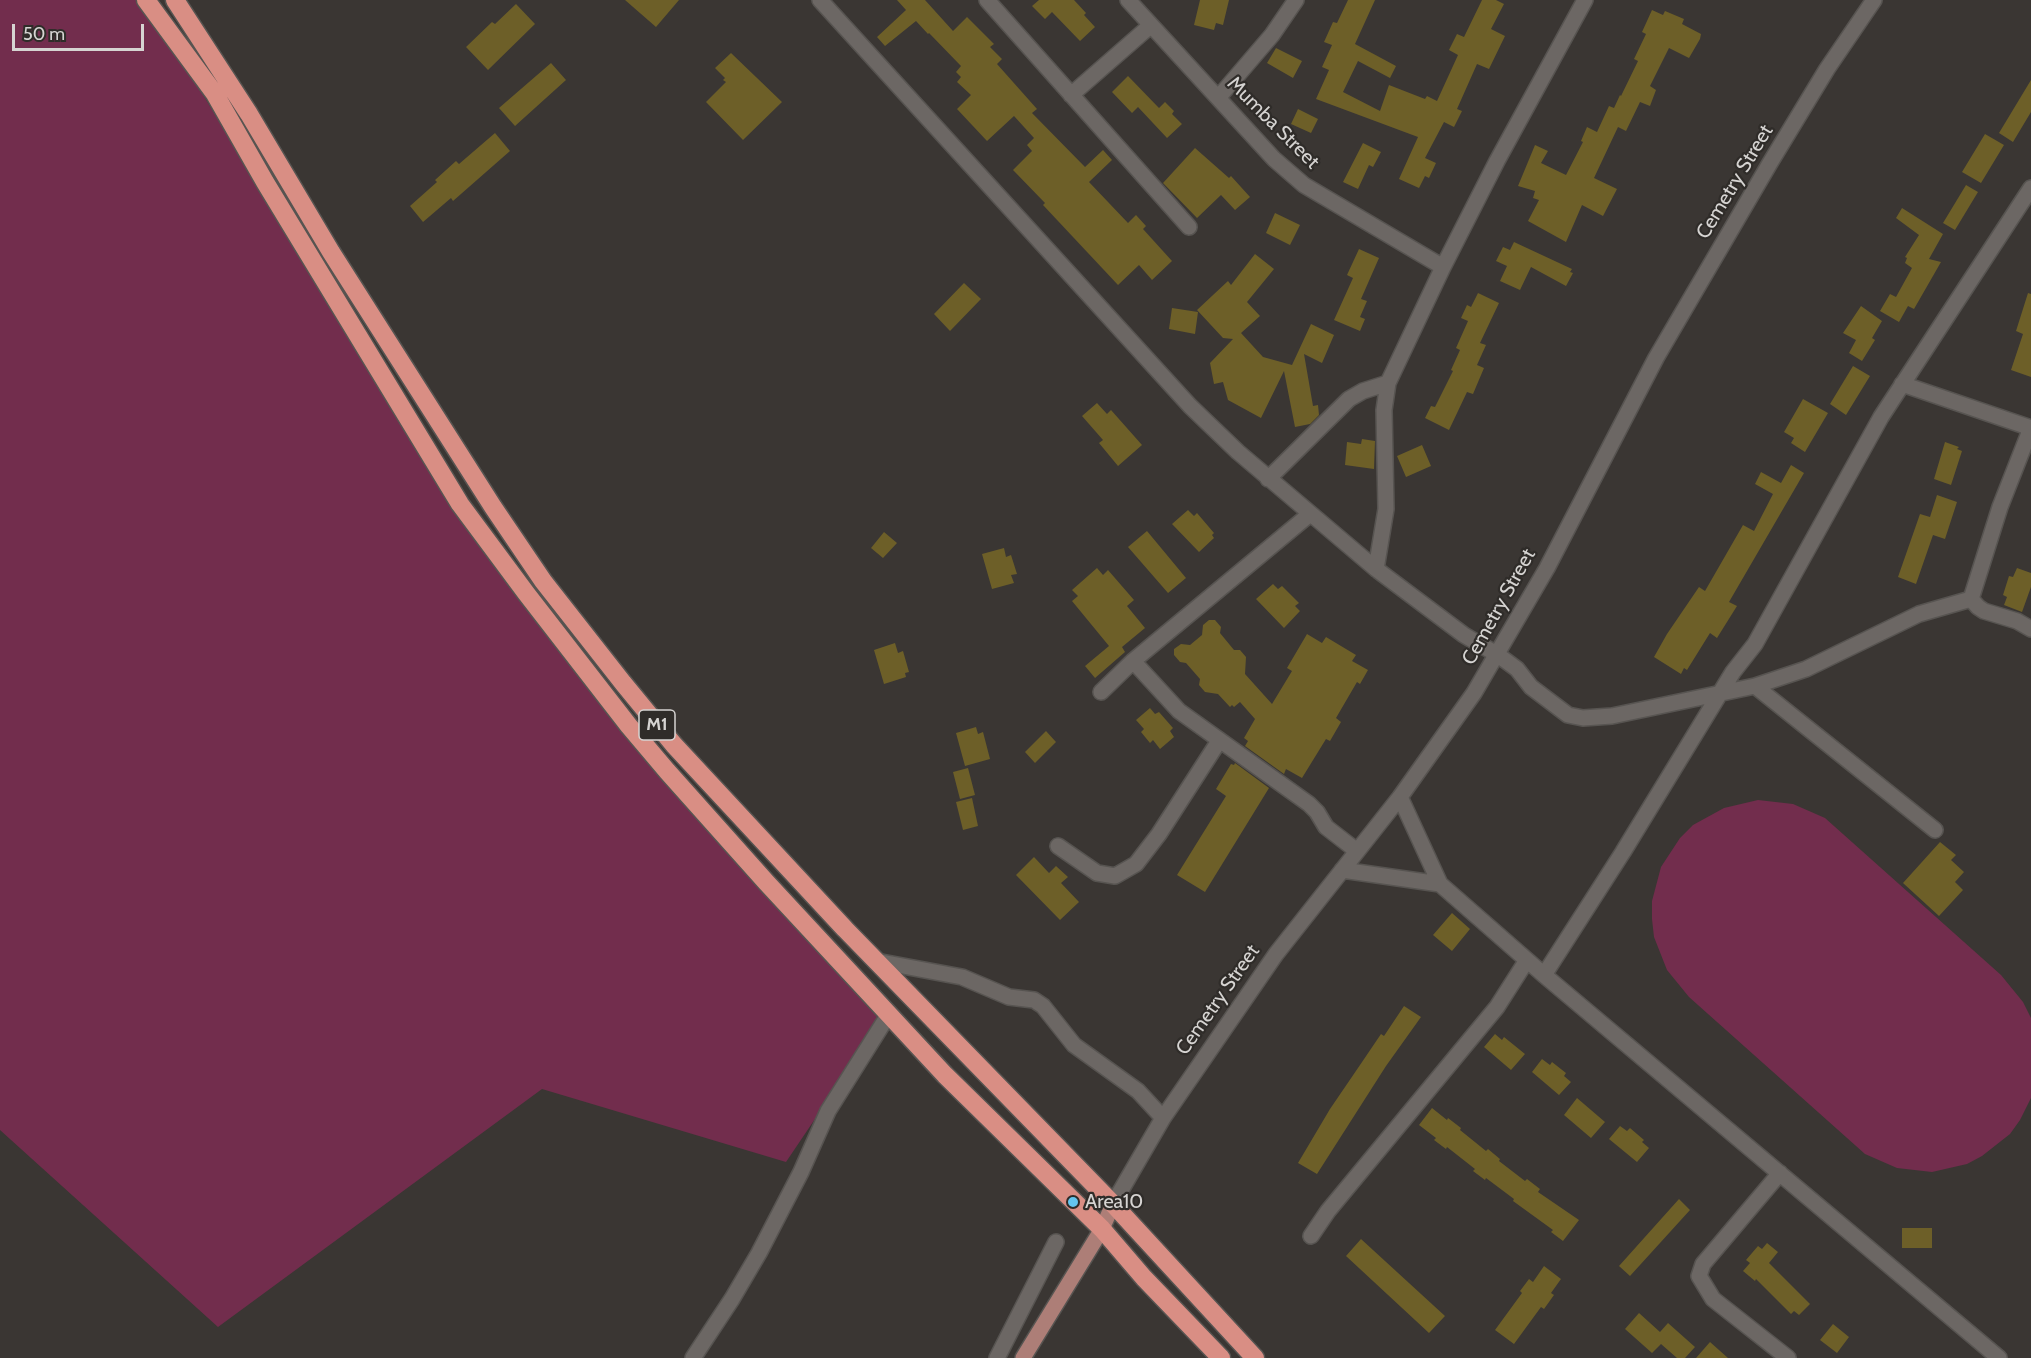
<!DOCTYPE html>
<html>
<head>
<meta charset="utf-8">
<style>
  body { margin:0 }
  #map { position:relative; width:2031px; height:1358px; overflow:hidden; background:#3a3633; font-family:Cabin,sans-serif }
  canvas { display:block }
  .scale { position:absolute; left:12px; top:24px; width:132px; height:27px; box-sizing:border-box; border:3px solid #d6d4d2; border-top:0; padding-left:8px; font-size:18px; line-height:21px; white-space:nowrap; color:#d6d4d2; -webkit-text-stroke:4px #2f2c29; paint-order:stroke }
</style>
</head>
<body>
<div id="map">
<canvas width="2031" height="1358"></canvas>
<div class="scale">50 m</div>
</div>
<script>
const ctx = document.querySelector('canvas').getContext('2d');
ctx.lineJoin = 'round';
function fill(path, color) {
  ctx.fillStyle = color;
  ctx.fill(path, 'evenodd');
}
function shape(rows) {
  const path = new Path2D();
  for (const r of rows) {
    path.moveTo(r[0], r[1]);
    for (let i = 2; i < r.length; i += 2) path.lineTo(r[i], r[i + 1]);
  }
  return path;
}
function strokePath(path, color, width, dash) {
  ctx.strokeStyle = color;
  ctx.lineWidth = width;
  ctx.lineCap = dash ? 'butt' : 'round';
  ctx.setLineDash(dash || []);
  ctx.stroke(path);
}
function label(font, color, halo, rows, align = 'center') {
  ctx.font = font + ' Cabin,sans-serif';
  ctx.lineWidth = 4.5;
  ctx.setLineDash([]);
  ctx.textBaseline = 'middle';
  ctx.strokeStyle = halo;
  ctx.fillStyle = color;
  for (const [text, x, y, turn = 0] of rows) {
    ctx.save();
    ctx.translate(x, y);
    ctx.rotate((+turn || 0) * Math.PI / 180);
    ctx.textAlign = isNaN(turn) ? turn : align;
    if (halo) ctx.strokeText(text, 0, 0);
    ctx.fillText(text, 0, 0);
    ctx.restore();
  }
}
fill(shape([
  [0,0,136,0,161,26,463,521,617,722,881,1021,786,1162,542,1089,218,1327,0,1130],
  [1758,800,1793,804,1825,818,2001,975,2023,1002,2031,1018,2031,1098,2020,1120,2010,1134,1982,1156,1967,1164,1932,1172,1897,1168,1865,1154,1689,997,1667,970,1654,937,1652,919,1652,901,1661,867,1680,838,1693,825,1724,808]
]), '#722d4d');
fill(shape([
  [625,0,679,0,656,27],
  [897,0,925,0,953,31,967,17,994,44,990,47,1002,59,997,64,1037,109,1032,113,1085,167,1103,150,1112,160,1089,182,1128,223,1136,215,1146,226,1143,229,1172,261,1152,280,1139,265,1118,285,1043,205,1045,203,1013,170,1032,151,1027,145,1034,138,1014,116,987,141,957,109,971,95,957,82,961,77,956,72,961,66,929,33,928,34,916,21,885,46,877,37,906,10],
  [1039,0,1074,0,1086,13,1084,15,1095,27,1080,41,1052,12,1045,19,1032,6],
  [1200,0,1229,0,1223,25,1216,23,1214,30,1194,25],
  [1348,0,1375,0,1355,44,1396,66,1390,78,1358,61,1343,92,1380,111,1389,85,1425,99,1427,96,1437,101,1458,55,1449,50,1457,34,1464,37,1482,0,1496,0,1504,4,1491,29,1505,36,1489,69,1477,64,1457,109,1462,111,1454,127,1444,122,1425,158,1436,163,1429,178,1425,176,1419,188,1399,179,1418,137,1316,99,1329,70,1322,67,1332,45,1324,42,1333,22,1337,23],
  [516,4,535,24,488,70,466,47,492,22,495,24],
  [1652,10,1663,15,1665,11,1684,19,1682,24,1701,34,1700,39,1689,58,1669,48,1650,86,1656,90,1650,106,1640,102,1626,131,1618,127,1594,178,1617,189,1603,216,1582,205,1566,242,1528,221,1539,200,1533,198,1535,191,1518,186,1535,145,1548,151,1541,163,1566,175,1583,142,1581,141,1587,127,1597,132,1609,106,1614,108,1620,95,1621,96,1638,61,1634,59,1646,34,1642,32],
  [1276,48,1302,61,1293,78,1267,63],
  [731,53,782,102,743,140,706,102,726,82,723,80,725,78,715,68],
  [551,63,566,80,515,126,499,108],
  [1128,76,1159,108,1165,102,1174,111,1172,114,1182,124,1167,138,1138,107,1132,113,1112,92],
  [2031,80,2031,112,2013,142,1999,133],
  [1298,109,1318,119,1311,133,1291,124],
  [495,133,510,151,453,201,451,198,423,222,410,206,437,182,435,180,456,161,459,164],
  [1985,134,2004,145,1981,183,1962,172],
  [1363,143,1381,152,1373,167,1369,165,1358,189,1343,182],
  [1195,148,1229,178,1231,176,1250,197,1235,210,1221,195,1197,218,1163,183],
  [1966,185,1978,192,1955,230,1943,223],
  [1902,208,1943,234,1929,259,1941,262,1914,309,1908,306,1899,322,1880,311,1890,294,1896,297,1912,268,1905,263,1907,258,1905,257,1919,235,1896,218],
  [1275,213,1300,225,1290,245,1266,233],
  [1514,242,1572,269,1570,272,1573,273,1566,286,1531,267,1520,290,1500,281,1507,266,1496,261,1503,247,1510,250],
  [1359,249,1379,258,1361,299,1367,301,1360,317,1365,319,1360,331,1334,320,1353,278,1347,275],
  [1255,254,1274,269,1247,302,1260,316,1241,333,1263,357,1292,365,1311,324,1334,335,1322,363,1304,354,1313,406,1318,405,1319,415,1310,424,1295,427,1284,371,1261,418,1228,400,1223,382,1214,384,1210,363,1233,339,1223,338,1197,310,1228,281,1231,285],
  [964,283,981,299,950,331,934,314],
  [1478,293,1499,303,1480,343,1486,345,1477,365,1484,368,1473,394,1467,392,1449,430,1425,418,1431,406,1435,407,1453,371,1451,370,1460,350,1456,348,1468,321,1461,318,1467,305,1471,307],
  [2028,293,2031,294,2031,377,2011,370,2023,334,2016,331],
  [1861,306,1882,321,1872,338,1875,340,1862,361,1849,353,1856,340,1843,333],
  [1172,308,1198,312,1195,334,1169,329],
  [1853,366,1870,376,1846,415,1830,404],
  [1803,399,1828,413,1805,452,1791,443,1794,438,1784,432],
  [1097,403,1107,414,1111,410,1142,445,1118,466,1099,443,1103,440,1082,416],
  [1362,439,1375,441,1374,469,1345,465,1347,442,1361,444],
  [1945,442,1959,447,1957,449,1962,451,1951,485,1934,479],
  [1422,445,1431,466,1406,477,1397,456],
  [1791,465,1804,473,1729,602,1737,606,1717,638,1710,633,1687,670,1684,668,1681,674,1654,657,1667,634,1699,587,1705,591,1743,525,1754,531,1773,494,1755,484,1761,472,1781,483],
  [1937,495,1957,502,1945,539,1933,535,1916,584,1898,577,1920,514,1930,517],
  [1188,510,1194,516,1197,513,1214,533,1212,535,1214,538,1199,552,1172,524],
  [1147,531,1186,578,1168,593,1128,547],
  [884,532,897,543,883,558,871,548],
  [1004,548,1006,557,1011,555,1017,574,1011,575,1014,583,992,589,982,554],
  [1097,568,1103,575,1108,570,1134,600,1127,606,1145,628,1122,647,1125,652,1095,678,1085,666,1109,646,1072,601,1078,596,1072,590],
  [2017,568,2031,573,2031,587,2022,612,2004,605,2007,597,2003,595,2009,576,2013,577],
  [1273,584,1278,589,1282,586,1299,603,1295,606,1300,611,1284,628,1256,599],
  [1209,620,1215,620,1221,627,1220,633,1234,650,1240,650,1246,657,1245,674,1272,704,1292,671,1287,668,1307,634,1322,643,1326,637,1356,655,1352,661,1368,670,1360,684,1357,682,1336,718,1341,722,1330,741,1326,739,1302,778,1286,769,1284,774,1245,746,1248,741,1244,738,1255,719,1240,702,1234,707,1232,705,1230,707,1218,694,1205,692,1199,685,1200,679,1186,663,1180,662,1174,655,1174,649,1181,644,1190,645,1202,635,1203,625],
  [895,643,898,653,903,651,909,672,905,673,906,677,884,684,874,650],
  [1150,708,1155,714,1159,712,1173,728,1170,731,1174,737,1160,749,1153,740,1150,743,1141,732,1144,729,1136,720],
  [976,727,978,734,983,732,990,759,965,766,956,733],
  [1046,731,1056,742,1035,763,1025,752],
  [1235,763,1269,788,1205,892,1177,875,1226,796,1216,789,1231,764,1234,765],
  [968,768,975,795,960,799,953,772],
  [972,798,978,826,963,830,956,802],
  [1940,842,1956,855,1951,860,1964,872,1955,882,1963,890,1939,916,1903,883],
  [1034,857,1049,873,1056,866,1068,877,1061,883,1079,902,1060,920,1016,875],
  [1452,913,1470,929,1452,951,1433,935],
  [1404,1006,1421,1017,1386,1066,1317,1174,1298,1163,1330,1109,1360,1065,1381,1034,1384,1036],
  [1495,1034,1502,1040,1504,1037,1525,1054,1511,1070,1484,1047],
  [1542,1059,1550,1065,1552,1062,1566,1073,1564,1076,1571,1082,1559,1095,1532,1072],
  [1577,1098,1605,1122,1591,1138,1564,1115],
  [1432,1108,1447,1120,1448,1118,1461,1128,1460,1130,1486,1151,1488,1149,1500,1159,1499,1161,1525,1181,1527,1179,1540,1189,1538,1192,1579,1220,1563,1241,1551,1232,1553,1230,1513,1201,1514,1199,1486,1178,1485,1180,1473,1171,1475,1169,1447,1147,1446,1149,1434,1140,1436,1138,1419,1125],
  [1620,1126,1627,1131,1630,1128,1644,1140,1642,1142,1649,1148,1637,1162,1609,1139],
  [1679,1199,1690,1210,1630,1276,1619,1266],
  [1902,1228,1932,1228,1932,1248,1902,1248],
  [1361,1239,1445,1316,1429,1333,1346,1256],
  [1767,1243,1778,1252,1769,1263,1810,1304,1799,1315,1794,1311,1791,1314,1756,1279,1755,1281,1743,1271,1750,1263,1746,1260,1758,1246,1762,1249],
  [1544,1266,1561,1279,1551,1293,1554,1295,1544,1309,1541,1307,1514,1344,1495,1330,1522,1293,1520,1291,1529,1279,1533,1282],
  [1639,1313,1660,1332,1668,1323,1695,1347,1685,1358,1677,1358,1661,1344,1652,1353,1625,1329],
  [1833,1324,1849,1337,1837,1353,1820,1340],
  [1710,1342,1728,1358,1696,1358]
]), '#6d5f28');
const minor = shape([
  [820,0,1190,406,1238,452,1376,569,1464,635,1498,655,1517,669,1531,687,1568,715,1583,718,1612,716,1755,686,1806,669,1919,614,1971,599,2000,507,2031,428],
  [987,0,1189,227],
  [1128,0,1274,159,1304,185,1443,267],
  [1071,95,1150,26],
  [1218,98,1272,35,1296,0],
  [1902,384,2031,428],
  [1268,479,1349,399,1363,391,1388,383],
  [1376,569,1386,509,1384,410,1388,383,1443,267,1497,161,1585,0],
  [1971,599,1978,607,1984,611,2017,621,2031,629],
  [1133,661,1179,711,1309,804,1317,812,1326,827,1357,851],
  [1755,686,1935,830],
  [1101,692,1133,661,1310,514],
  [1400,797,1440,884,1544,975,1999,1358],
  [1058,846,1097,873,1115,876,1136,864,1159,834,1219,741],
  [1342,870,1440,884],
  [876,961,962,977,1009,997,1034,1000,1043,1006,1074,1045,1138,1091,1163,1118],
  [1544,975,1623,852,1733,672,1755,644,1881,417,2031,188],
  [1780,1173,1703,1264,1699,1276,1713,1299,1788,1358],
  [1113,1204,1163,1118,1276,954,1400,797,1474,693,1547,568,1656,358,1770,163,1827,69,1874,0],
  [1311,1236,1328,1211,1497,1007,1527,960],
  [693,1358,732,1299,759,1253,801,1172,828,1111,889,1014],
  [997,1358,1056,1242]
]);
const major = shape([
  [1023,1358,1102,1229,1113,1204]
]);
const highway = shape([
  [146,0,215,94,265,182,460,504,526,593,629,726,667,771,766,882,945,1075,1102,1229,1144,1278,1221,1358],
  [175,0,249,114,331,252,493,507,543,581,623,683,674,745,845,929,1113,1204,1255,1358]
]);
strokePath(minor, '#575451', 18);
strokePath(major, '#575451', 18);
strokePath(highway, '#575451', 21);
strokePath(minor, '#6c6764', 15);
strokePath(major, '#ad7e77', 15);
strokePath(highway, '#d98e84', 18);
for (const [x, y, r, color] of [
  [1073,1202,6,"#64c5ee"]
]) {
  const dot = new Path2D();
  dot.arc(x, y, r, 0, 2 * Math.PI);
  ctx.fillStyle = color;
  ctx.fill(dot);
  strokePath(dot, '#2f2c29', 2);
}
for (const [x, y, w] of [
  [657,725,36]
]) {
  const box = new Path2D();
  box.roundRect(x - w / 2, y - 15, w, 30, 4.5);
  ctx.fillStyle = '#2f2c29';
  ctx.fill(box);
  strokePath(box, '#d6d4d2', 1.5);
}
label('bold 18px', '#d6d4d2', null, [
  ["M1",657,725]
]);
label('20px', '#d6d4d2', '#2f2c29', [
  ["Mumba Street",1273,123,45],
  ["Cemetry Street",1735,182,-59],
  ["Cemetry Street",1499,607,-61],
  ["Cemetry Street",1218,1000,-55]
]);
label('20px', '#d6d4d2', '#2f2c29', [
  ["Area10",1085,1202]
], 'left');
</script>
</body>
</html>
